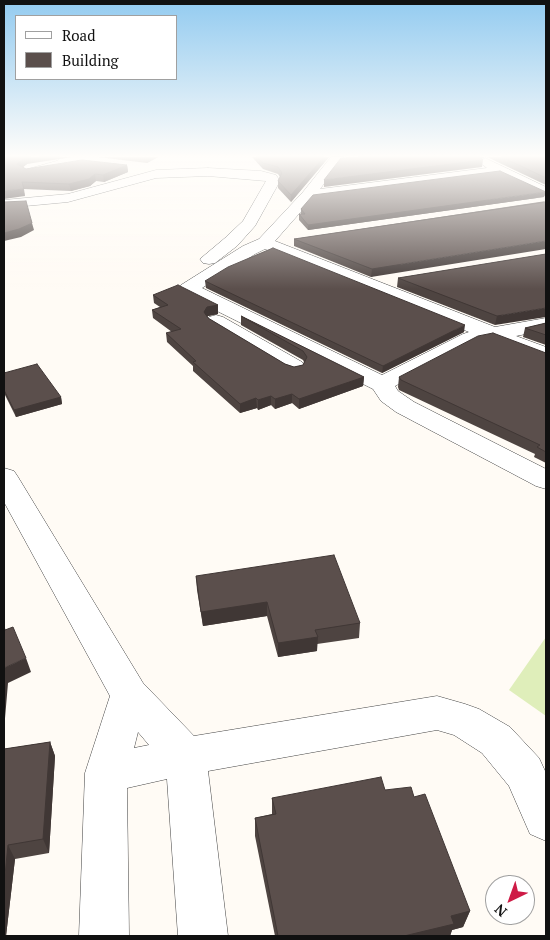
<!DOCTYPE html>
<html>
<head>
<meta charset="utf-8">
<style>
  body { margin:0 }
  #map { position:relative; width:550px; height:940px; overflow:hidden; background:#fffbf5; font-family:"PT Serif",serif }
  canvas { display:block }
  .frame { position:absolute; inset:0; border:5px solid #111; pointer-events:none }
  .legend { position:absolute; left:15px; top:15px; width:162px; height:65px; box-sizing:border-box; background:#fff; border:1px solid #a0a0a0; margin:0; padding:6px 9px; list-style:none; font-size:15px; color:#111 }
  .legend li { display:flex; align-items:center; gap:10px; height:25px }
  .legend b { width:25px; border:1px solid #a0a0a0 }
  .north { position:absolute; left:485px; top:875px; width:50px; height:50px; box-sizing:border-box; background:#fff; border:1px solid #a0a0a0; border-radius:50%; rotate:222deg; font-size:14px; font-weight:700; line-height:20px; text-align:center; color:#111 }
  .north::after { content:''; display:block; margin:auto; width:18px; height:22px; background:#ce1b46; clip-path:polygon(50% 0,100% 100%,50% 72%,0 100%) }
</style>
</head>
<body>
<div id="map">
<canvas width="550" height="940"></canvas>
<div class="frame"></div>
<ul class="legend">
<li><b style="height:6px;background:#fff"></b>Road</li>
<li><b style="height:14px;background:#5b4f4c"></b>Building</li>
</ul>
<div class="north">N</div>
</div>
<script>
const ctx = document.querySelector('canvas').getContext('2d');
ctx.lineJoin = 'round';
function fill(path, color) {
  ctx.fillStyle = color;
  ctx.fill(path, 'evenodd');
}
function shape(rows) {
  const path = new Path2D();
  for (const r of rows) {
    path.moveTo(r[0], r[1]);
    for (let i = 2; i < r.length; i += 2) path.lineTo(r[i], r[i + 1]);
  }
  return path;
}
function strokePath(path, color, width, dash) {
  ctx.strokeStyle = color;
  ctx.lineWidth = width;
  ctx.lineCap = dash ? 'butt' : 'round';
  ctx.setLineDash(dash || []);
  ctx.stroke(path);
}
fill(shape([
  [546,637,546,716,509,690]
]), '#dfeeba');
const minor = shape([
  [40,157,60,157,58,160,19,171,12,167,14,164,40,157],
  [331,157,344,157,320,189,487,168,479,162,485,158,546,187,546,196,499,174,312,199,275,241,495,327,546,318,546,330,516,336,546,347,546,362,491,340,476,343,395,386,398,391,414,402,546,469,546,489,536,486,396,412,381,401,373,389,181,293,179,289,181,285,243,246,259,239,303,192,331,157],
  [265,249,469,332,463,334,382,375,202,288,255,254,265,249],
  [208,168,261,171,276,175,280,181,255,226,237,246,215,263,209,264,203,263,200,259,225,238,243,221,266,181,208,176,156,178,68,202,4,208,4,200,68,194,156,170,208,168],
  [216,315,223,317,302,362,305,367,302,372,294,374,286,372,209,325,206,321,209,317,216,315],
  [4,468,14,471,18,477,143,683,194,736,437,696,465,704,479,709,510,727,539,758,546,773,546,841,530,834,509,786,482,753,454,735,437,730,208,771,228,936,178,936,167,779,127,788,129,936,79,936,85,773,110,696,4,502,4,468],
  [138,732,149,745,134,748,138,732]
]);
strokePath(minor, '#444', 1);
fill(minor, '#fff');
fill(shape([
  [4,157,27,164,23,167,26,169,127,165,128,172,104,182,96,181,90,186,71,191,23,189,25,196],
  [98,157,158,157,147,163],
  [248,157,329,157,291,202,278,188,278,181,280,177,278,174,263,169,252,157],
  [487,157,546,157,546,185],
  [544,197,308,230,299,220,299,214,301,214,301,209],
  [546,201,371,277,294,246,294,239],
  [546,254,495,325,397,287,398,278],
  [205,281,464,332,382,373,206,288],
  [153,295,218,305,218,314,208,316,207,317,208,318,285,364,294,367,303,365,304,362,303,360,241,325,241,316,364,377,363,386,299,409,292,403,275,409,271,405,258,410,257,408,240,413,193,371,193,366,167,342,166,333,172,332,153,318,152,310,160,307,154,303],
  [546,323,546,345,523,337,525,328],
  [546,353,546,463,534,457,535,454,399,390,398,387,399,377],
  [4,373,61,397,62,404,16,417,4,393],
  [196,576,360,623,359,638,317,644,317,651,278,657,267,616,203,626,197,590],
  [50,742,55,756,49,853,15,859,6,936,4,936,4,749],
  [385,790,414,797,470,911,463,927,452,930,450,936,275,936,255,836,255,818,272,814,272,798]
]), '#4e4441');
fill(shape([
  [31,157,72,157,27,164,18,171,17,164,25,158],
  [146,157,158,157,147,163],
  [324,157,329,157,291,202,291,195],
  [478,157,485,157,479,161,483,160,482,167,324,187,324,180],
  [127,165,128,172,104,182,103,175],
  [95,174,96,181,90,186,71,191,69,184],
  [24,189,25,196,4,199,4,191],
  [546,192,544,197,308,230,308,225],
  [32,223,34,230,21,237,4,241,4,233],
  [546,241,546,249,371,277,372,269],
  [218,305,218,314,208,316,204,321,204,312,207,307],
  [546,308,546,317,495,325,497,316],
  [465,325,464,332,382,373,383,366],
  [364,377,363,386,299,409,299,399],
  [292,394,292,403,275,409,275,399],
  [271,396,271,405,258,410,258,400],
  [61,397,62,404,16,417,14,410],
  [256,398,257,408,240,413,240,404],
  [267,602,267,616,203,626,201,612],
  [318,637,317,651,278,657,278,643],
  [26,658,31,672,8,683,4,730,4,668],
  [50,742,55,756,49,853,43,839],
  [8,845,15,859,6,936,4,936,4,885],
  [470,911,463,927,452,930,450,936,404,936,451,916]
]), '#403735');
const building = shape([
  [4,157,31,157,25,158,17,164,26,169,82,160,127,165,103,175,95,174,89,179,69,184,22,182,24,189,4,191,4,157],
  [257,157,324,157,291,195,278,181,282,173,278,167,263,163,257,157],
  [360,157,480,157,483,160,324,180,341,158,360,157],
  [502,157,546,157,546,178,502,157],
  [500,171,546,192,308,225,299,214,305,214,301,209,313,195,500,171],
  [26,201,32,223,19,229,4,233,4,202,26,201],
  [546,202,546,241,372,269,294,239,546,202],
  [273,248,465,325,383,366,205,281,228,267,273,248],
  [546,254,546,308,497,316,398,278,546,254],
  [178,285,218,305,207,307,204,312,208,318,285,364,294,367,303,365,307,357,303,351,241,316,364,377,299,399,292,394,275,399,271,396,258,400,256,398,240,404,193,362,196,361,166,333,181,329,152,310,168,305,153,295,178,285],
  [546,323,546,335,525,328,546,323],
  [493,333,546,353,546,452,537,447,540,445,401,380,399,377,478,336,493,333],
  [37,364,61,397,14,410,4,390,4,373,37,364],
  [334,555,360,623,315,630,318,637,278,643,267,602,201,612,196,576,334,555],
  [4,626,5,630,13,627,26,658,4,668,4,626],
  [50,742,43,839,8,845,4,885,4,749,50,742],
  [381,777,385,790,411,787,414,797,425,794,470,911,451,916,454,924,404,936,278,936,255,818,276,814,272,798,381,777]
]);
fill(building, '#5b4f4c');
strokePath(building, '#403735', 1);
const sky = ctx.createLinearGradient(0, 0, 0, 289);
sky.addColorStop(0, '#93cbf0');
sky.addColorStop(0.54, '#fffdfa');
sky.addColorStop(1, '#fffdfa00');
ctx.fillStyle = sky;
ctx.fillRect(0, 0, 550, 289);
</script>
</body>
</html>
